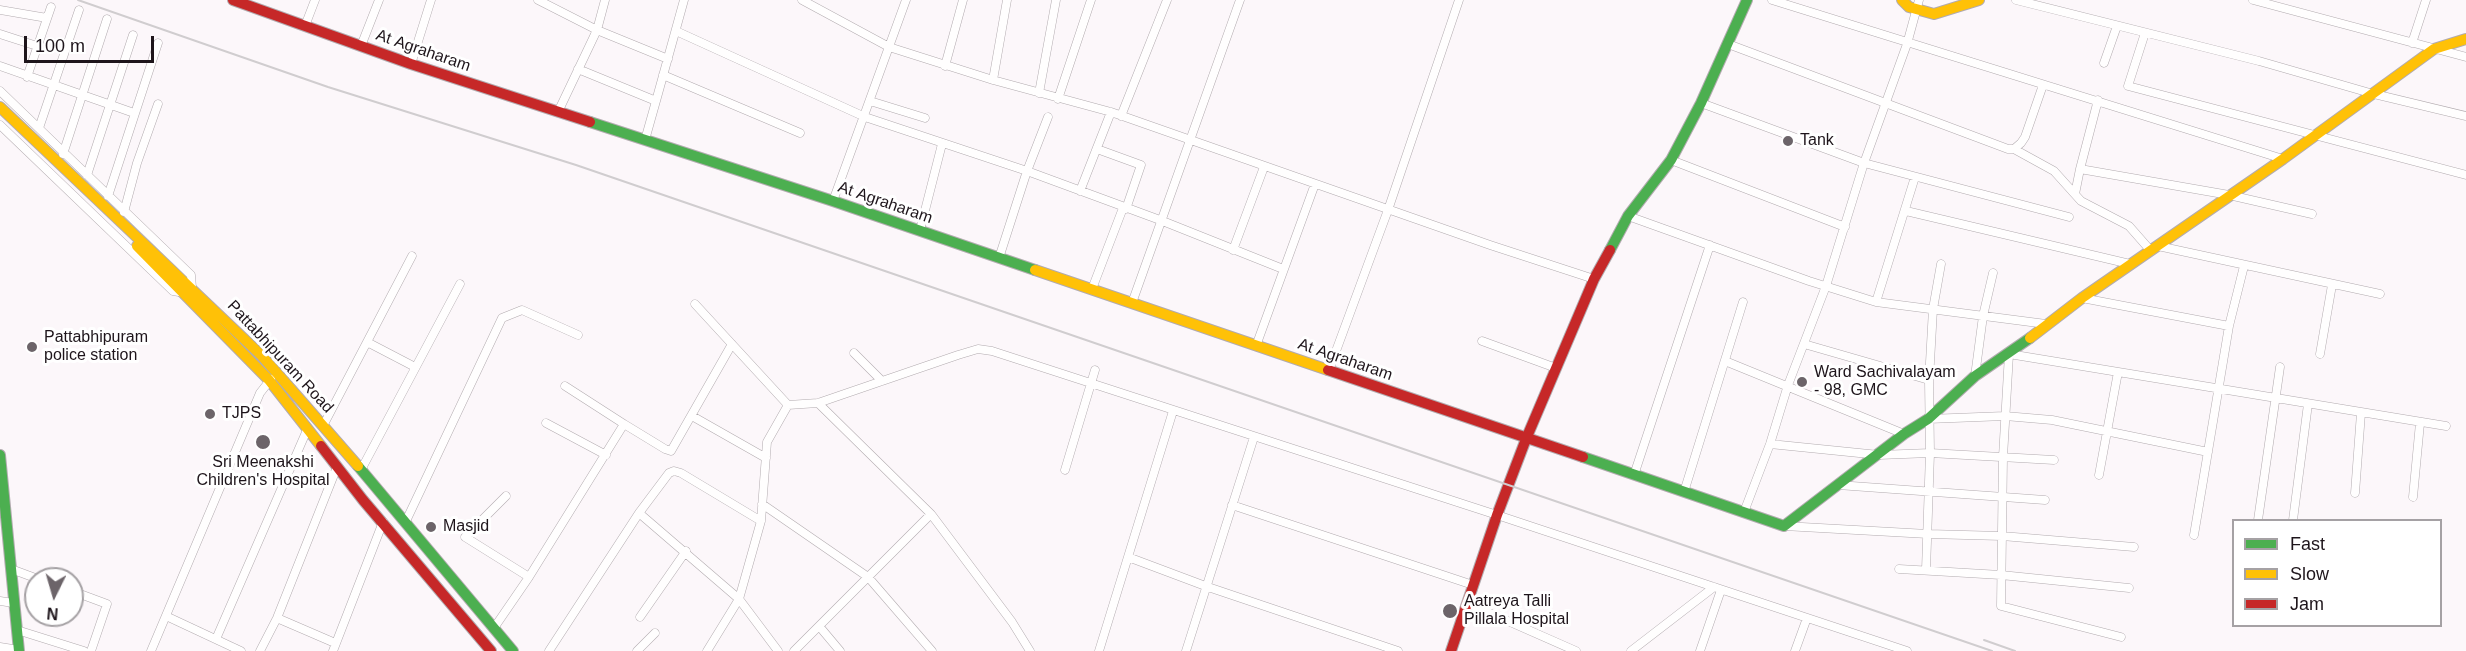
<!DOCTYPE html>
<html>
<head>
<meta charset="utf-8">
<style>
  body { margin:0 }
  #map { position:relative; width:2466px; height:651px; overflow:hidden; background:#fcf7fa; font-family:Arial,sans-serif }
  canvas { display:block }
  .legend { position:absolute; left:2232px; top:519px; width:210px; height:108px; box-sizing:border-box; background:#fff; border:2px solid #a5a1a4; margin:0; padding:8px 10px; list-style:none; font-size:18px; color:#1e151b }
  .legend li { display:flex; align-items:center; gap:12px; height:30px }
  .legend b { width:30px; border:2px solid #a5a1a4 }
  .north { position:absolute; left:24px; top:567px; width:60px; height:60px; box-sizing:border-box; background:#fff; border:2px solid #a5a1a4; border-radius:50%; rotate:185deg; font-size:16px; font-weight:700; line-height:24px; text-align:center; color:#1e151b }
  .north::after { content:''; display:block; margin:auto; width:21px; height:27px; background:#6c6469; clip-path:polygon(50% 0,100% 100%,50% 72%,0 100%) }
  .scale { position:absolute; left:24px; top:36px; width:130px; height:27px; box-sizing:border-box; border:3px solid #1e151b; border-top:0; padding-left:8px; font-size:18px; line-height:21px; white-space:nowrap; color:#1e151b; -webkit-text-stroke:4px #fff; paint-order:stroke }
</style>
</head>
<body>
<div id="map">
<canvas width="2466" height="651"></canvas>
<ul class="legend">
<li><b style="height:8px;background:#4caf50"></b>Fast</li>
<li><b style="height:8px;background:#ffc107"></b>Slow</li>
<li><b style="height:8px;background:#c62828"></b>Jam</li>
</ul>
<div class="north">N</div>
<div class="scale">100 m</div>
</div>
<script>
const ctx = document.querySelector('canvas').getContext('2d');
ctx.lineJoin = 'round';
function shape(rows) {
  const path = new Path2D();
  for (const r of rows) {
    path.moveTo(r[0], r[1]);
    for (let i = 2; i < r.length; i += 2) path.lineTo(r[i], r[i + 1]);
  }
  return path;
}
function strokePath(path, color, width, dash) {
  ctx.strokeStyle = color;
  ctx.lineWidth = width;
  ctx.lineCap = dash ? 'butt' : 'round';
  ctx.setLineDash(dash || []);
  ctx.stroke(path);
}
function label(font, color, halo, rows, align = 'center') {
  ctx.font = font + ' Arial,sans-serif';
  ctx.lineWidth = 6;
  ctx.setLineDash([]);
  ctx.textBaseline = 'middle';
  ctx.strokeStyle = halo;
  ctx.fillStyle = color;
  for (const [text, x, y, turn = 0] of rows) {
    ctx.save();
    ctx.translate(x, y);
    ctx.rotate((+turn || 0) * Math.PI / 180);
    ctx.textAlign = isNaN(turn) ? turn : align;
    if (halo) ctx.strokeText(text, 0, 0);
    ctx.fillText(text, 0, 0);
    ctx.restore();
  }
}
const street = shape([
  [538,0,597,30,668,59],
  [802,0,889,47,993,80,1111,112,1490,245,1594,279],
  [1772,0,2283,159],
  [2016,0,2259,61,2370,93,2466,116],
  [2253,0,2466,57],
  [0,10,47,18],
  [305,26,315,0],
  [676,31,865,117,1027,171,1160,220,1283,269],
  [2145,33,2128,86,2466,175],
  [0,34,37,46],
  [2412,43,2426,0],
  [1728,44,2008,149,2014,149,2054,171,2081,201,2129,226,2151,251],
  [361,46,379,0],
  [2104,63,2117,26],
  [411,64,431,0],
  [0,66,134,113],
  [945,66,963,0],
  [578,69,656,101,684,0],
  [663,75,800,133],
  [27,77,51,7],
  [993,80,1007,0],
  [0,91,191,275,192,288],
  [1039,93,1056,0],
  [1058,99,1091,0],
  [2098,100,2080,169,2229,195,2312,214],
  [870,101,925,118],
  [1701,103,1864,163,2069,217],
  [558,112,597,30,605,0],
  [1121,116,1167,0],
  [0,125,173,291,185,293],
  [39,128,79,10],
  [645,140,656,101],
  [1097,149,1141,165,1126,209],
  [2014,149,2021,143,2025,137,2043,85],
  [63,154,107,19],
  [1671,160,1845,227],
  [87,175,133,35],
  [1080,191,1111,112],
  [2075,194,2080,169],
  [108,196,158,43],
  [833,201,906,0],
  [1906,211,2130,264],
  [124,212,137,163,158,104],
  [1628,216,1809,281,1876,302,2046,324],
  [920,230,942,144],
  [2158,246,2380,294],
  [1233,250,1264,167],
  [999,258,1027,171,1048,117],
  [1092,289,1123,208],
  [2082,298,2229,326],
  [1876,302,1915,177],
  [1132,303,1240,0],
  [695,304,788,405,818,403,958,355,978,349,992,351,1497,515,1907,651],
  [1482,341,1556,368],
  [367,342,415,367],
  [1804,344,1929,380],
  [1256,346,1315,184],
  [854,353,882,381],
  [2320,354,2332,285],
  [1725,361,1904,434],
  [1329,370,1388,210,1459,0],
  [1975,376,1983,316,1993,273],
  [565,386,624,424],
  [818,403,931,514,1012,622,1030,651],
  [692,416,766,458],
  [1928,419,2005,416,2052,420,2208,452],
  [546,423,606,455],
  [323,426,412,256],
  [1770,444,1879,455,1930,453,2054,460],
  [361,470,460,284],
  [1065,470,1095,370],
  [1634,475,1710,245],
  [2099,475,2118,372],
  [1838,485,2045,500],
  [1684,492,1743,302],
  [2355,493,2361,413],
  [506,496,465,537,529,577],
  [2413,497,2420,423],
  [762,504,868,577,932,651],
  [1232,505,1473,585],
  [1744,512,1770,444,1788,385,1826,286,1864,163,1907,44,1919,0],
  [639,513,739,599,778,651],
  [2258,520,2280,367],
  [2293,520,2308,404],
  [406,521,502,318,522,310,578,335],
  [1784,526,1928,534,2002,536,2134,547],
  [2194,535,2229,326,2244,266],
  [1128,557,1208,587,1398,651],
  [11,569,38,579],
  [1899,569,2001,575,2129,588],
  [1926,570,1930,453,1929,380,1933,309,1941,264],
  [72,591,107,604,91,651],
  [0,601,13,603],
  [1467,603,1576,651],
  [166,616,241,651],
  [640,617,686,551],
  [277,618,335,643],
  [819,626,840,651],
  [494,628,529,577,624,424,665,449,671,451,732,344],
  [17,630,84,651],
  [2121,637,2001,606,2003,457,2009,354,2446,426],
  [216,639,307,430],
  [0,647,19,650],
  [151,651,260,393,271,379],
  [260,651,277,618,337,467],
  [333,651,383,522],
  [549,651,639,513,669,473,674,471,681,473,761,521],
  [637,651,655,633],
  [707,651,739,599,761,521,767,442,788,405],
  [794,651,931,514],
  [1099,651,1173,411],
  [1186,651,1254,437],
  [1631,651,1714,587],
  [1700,651,1721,590],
  [1795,651,1807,618]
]);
const fast = shape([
  [590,122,833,201,1035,270],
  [1610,250,1628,216,1671,160,1701,103,1747,0],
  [0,455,19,651],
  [1583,457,1784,526,1904,434,1928,419,1975,376,2030,338],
  [358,466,513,651]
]);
const slow = shape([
  [1902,0,1909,7,1934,14,1979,0],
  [0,107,262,356,358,466],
  [137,246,269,380,321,446],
  [1035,270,1328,370],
  [2030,338,2082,298,2283,159,2434,49,2466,39]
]);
const jam = shape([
  [233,0,411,64,590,122],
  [1328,370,1583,457],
  [321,446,363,500,491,651],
  [1451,651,1497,515,1526,439,1594,279,1610,250]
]);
strokePath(street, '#b2abaf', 9);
strokePath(fast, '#b2abaf', 12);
strokePath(slow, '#b2abaf', 12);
strokePath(jam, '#b2abaf', 12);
strokePath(street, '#fffefe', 8);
strokePath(fast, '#4caf50', 10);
strokePath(slow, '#ffc107', 10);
strokePath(jam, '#c62828', 10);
strokePath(shape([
  [78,0,328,87,576,165,1992,651],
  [1984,640,2015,651]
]), '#d0cdcf', 2);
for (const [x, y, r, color] of [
  [1788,141,6,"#6c6469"],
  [32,347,6,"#6c6469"],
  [1802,382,6,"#6c6469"],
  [210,414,6,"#6c6469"],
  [263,442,8,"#6c6469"],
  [431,527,6,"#6c6469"],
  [1450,611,8,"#6c6469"]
]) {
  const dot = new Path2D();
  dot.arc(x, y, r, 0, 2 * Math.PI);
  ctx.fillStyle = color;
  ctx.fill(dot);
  strokePath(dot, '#fff', 2);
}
label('16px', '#1e151b', '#fff', [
  ["At Agraharam",423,51,19],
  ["At Agraharam",885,203,19],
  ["Pattabhipuram Road",280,357,47],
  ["At Agraharam",1345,360,19]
]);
label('16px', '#1e151b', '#fff', [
  ["Tank",1800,141],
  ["Pattabhipuram",44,338],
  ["police station",44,356],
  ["Ward Sachivalayam",1814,373],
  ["- 98, GMC",1814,391],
  ["TJPS",222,414],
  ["Sri Meenakshi",263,463,"center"],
  ["Children's Hospital",263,481,"center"],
  ["Masjid",443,527],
  ["Aatreya Talli",1464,602],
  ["Pillala Hospital",1464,620]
], 'left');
</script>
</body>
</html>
